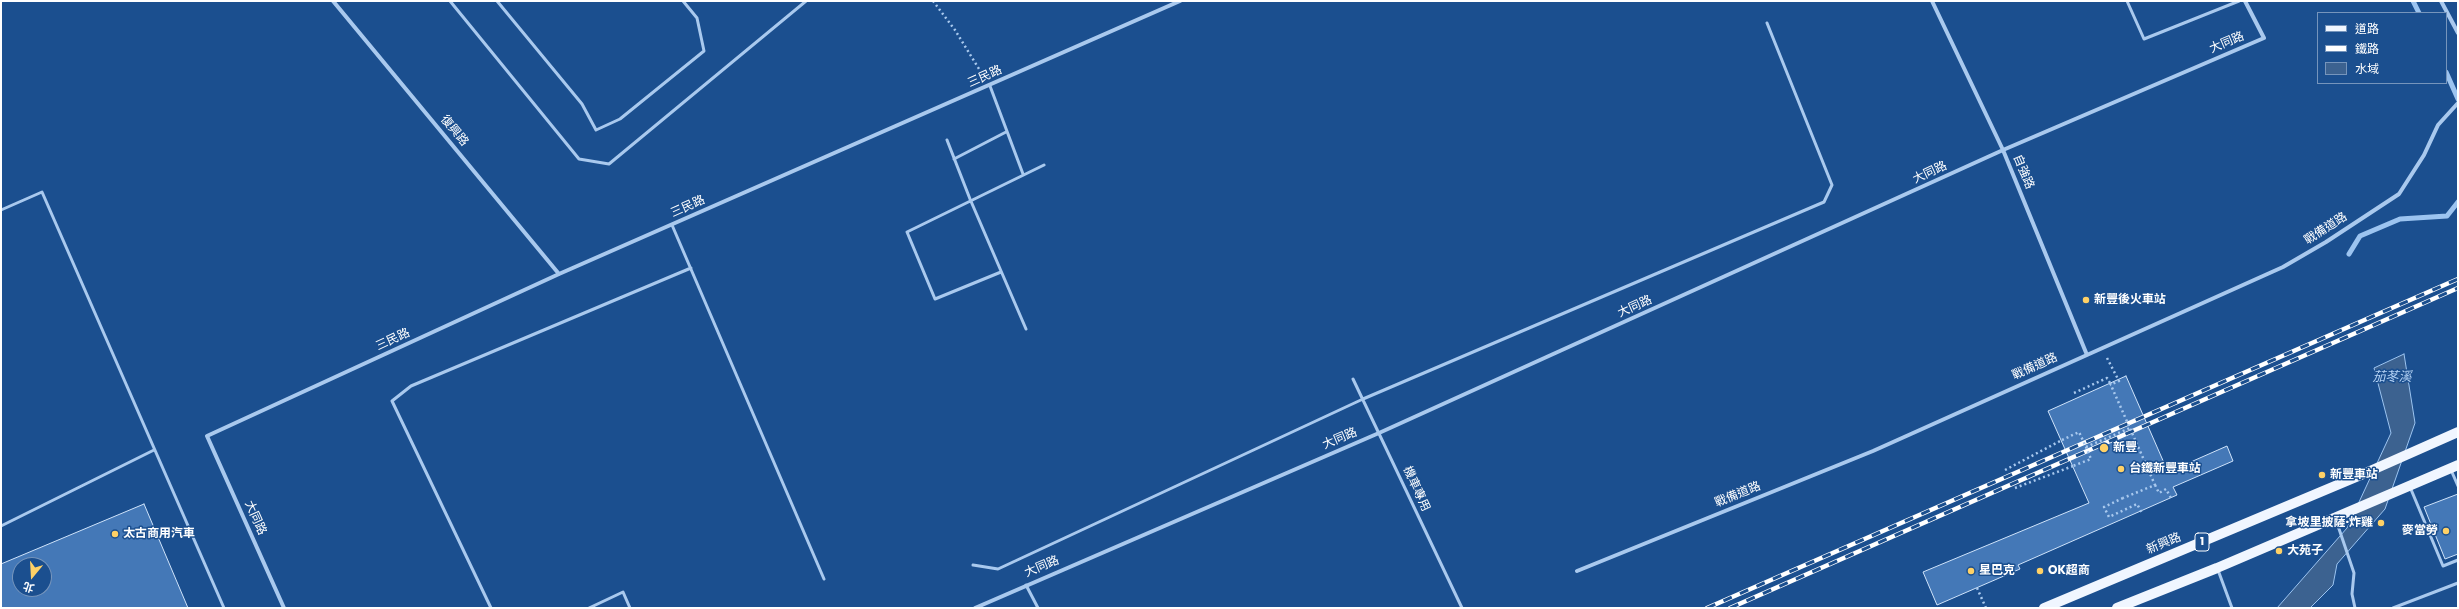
<!DOCTYPE html>
<html>
<head>
<meta charset="utf-8">
<style>
  body { margin:0 }
  #map { position:relative; width:2459px; height:609px; overflow:hidden; background:#1b4f8f; font-family:Poppins,"Noto Sans TC",sans-serif }
  canvas { display:block }
  .frame { position:absolute; inset:0; border:2px solid #fff; pointer-events:none }
  .legend { position:absolute; left:2317px; top:12px; width:130px; height:72px; box-sizing:border-box; background:#1b4f8f; border:1px solid #7695bc; margin:0; padding:5px 7px; list-style:none; font-size:12px; color:#fff }
  .legend li { display:flex; align-items:center; gap:8px; height:20px }
  .legend b { width:20px; border:1px solid #7695bc }
  .north { position:absolute; left:12px; top:557px; width:40px; height:40px; box-sizing:border-box; background:#1b4f8f; border:1px solid #7695bc; border-radius:50%; rotate:198deg; font-size:11px; font-weight:700; line-height:16px; text-align:center; color:#fff }
  .north::after { content:''; display:block; margin:auto; width:14px; height:18px; background:#ffd166; clip-path:polygon(50% 0,100% 100%,50% 72%,0 100%) }
</style>
</head>
<body>
<div id="map">
<canvas width="2459" height="609"></canvas>
<div class="frame"></div>
<ul class="legend">
<li><b style="height:5px;background:#f0f6ff"></b>道路</li>
<li><b style="height:5px;background:#fff"></b>鐵路</li>
<li><b style="height:11px;background:#3c6290"></b>水域</li>
</ul>
<div class="north">北</div>
</div>
<script>
const ctx = document.querySelector('canvas').getContext('2d');
ctx.lineJoin = 'round';
function fill(path, color) {
  ctx.fillStyle = color;
  ctx.fill(path, 'evenodd');
}
function shape(rows) {
  const path = new Path2D();
  for (const r of rows) {
    path.moveTo(r[0], r[1]);
    for (let i = 2; i < r.length; i += 2) path.lineTo(r[i], r[i + 1]);
  }
  return path;
}
function strokePath(path, color, width, dash) {
  ctx.strokeStyle = color;
  ctx.lineWidth = width;
  ctx.lineCap = dash ? 'butt' : 'round';
  ctx.setLineDash(dash || []);
  ctx.stroke(path);
}
function label(font, color, halo, rows, align = 'center') {
  ctx.font = font + ' Poppins,"Noto Sans TC",sans-serif';
  ctx.lineWidth = 3;
  ctx.setLineDash([]);
  ctx.textBaseline = 'middle';
  ctx.strokeStyle = halo;
  ctx.fillStyle = color;
  for (const [text, x, y, turn = 0] of rows) {
    ctx.save();
    ctx.translate(x, y);
    ctx.rotate((+turn || 0) * Math.PI / 180);
    ctx.textAlign = isNaN(turn) ? turn : align;
    if (halo) ctx.strokeText(text, 0, 0);
    ctx.fillText(text, 0, 0);
    ctx.restore();
  }
}
const water = shape([
  [2404,354,2415,423,2385,509,2337,564,2333,585,2310,608,2277,608,2347,528,2391,433,2374,368,2404,354]
]);
fill(water, '#3c6290');
strokePath(water, '#9cc4f0', 1);
strokePath(shape([
  [2413,1,2419,13],
  [2446,72,2458,99],
  [2349,254,2360,236,2400,219,2447,216,2458,202]
]), '#9cc4f0', 5);
const building = shape([
  [2126,376,2168,472,2227,446,2233,461,2173,487,2177,495,2018,565,2020,569,1937,605,1923,572,2089,503,2048,411,2126,376],
  [2458,494,2458,554,2445,559,2424,507,2458,494],
  [144,504,188,608,1,608,1,564,144,504],
  [20,565,44,565,44,589,20,589,20,565]
]);
fill(building, '#4478b7');
strokePath(building, '#cfe3fa', 1);
strokePath(shape([
  [933,1,955,30,984,77],
  [2107,358,2119,381,2110,385],
  [2074,393,2107,378,2110,383],
  [2086,447,2130,428],
  [2005,470,2062,440],
  [2155,485,2159,493,2166,489,2172,500],
  [2015,488,2073,466],
  [2123,498,2104,507,2109,517,2137,504,2142,513],
  [1977,588,1986,608]
]), '#a9c9ee', 2.5, [2, 3]);
strokePath(shape([
  [450,1,579,159,609,164,806,1],
  [497,1,582,104,596,130,620,119,704,51,697,18,683,1],
  [2127,1,2144,39,2239,1],
  [990,86,1023,174],
  [947,140,970,199,1026,329],
  [954,159,1006,132],
  [1,210,42,192,224,608],
  [672,225,824,579],
  [1001,272,935,299,907,232,1044,165],
  [1353,379,1462,608],
  [2451,470,2458,486],
  [2410,487,2443,566,2458,560],
  [2336,520,2354,573,2352,594,2355,608],
  [1,526,154,450],
  [973,565,998,569,1363,399,1824,202,1832,185,1767,23],
  [2218,570,2232,608],
  [1026,585,1038,608],
  [491,608,392,401,411,386,691,268],
  [589,608,623,592,630,608],
  [2393,608,2458,583]
]), '#a9c9ee', 3);
strokePath(shape([
  [333,1,559,274],
  [1932,1,2003,150,2087,355],
  [2441,1,2458,33],
  [1577,571,1873,451,2283,267,2326,242,2399,194,2424,155,2438,125,2458,103],
  [284,608,207,436,559,274,1180,1],
  [975,608,1379,433,2003,150,2264,38,2245,1]
]), '#a9c9ee', 4);
strokePath(shape([
  [2044,608,2361,475,2458,432],
  [2117,608,2217,568,2458,465]
]), '#f0f6ff', 10);
const rail = shape([
  [1707,608,2458,279],
  [1730,608,2458,288]
]);
strokePath(rail, '#fff', 4.5);
strokePath(rail, '#1b4f8f', 3, [9]);
strokePath(shape([
  [2110,383,2155,485,2123,498],
  [2062,440,2079,432,2086,447,2091,459,2073,466]
]), '#a9c9ee', 2.5, [2, 3]);
for (const [x, y, r, color] of [
  [2086,300,4,"#ffd166"],
  [2104,448,5,"#ffd166"],
  [2121,469,4,"#ffd166"],
  [2322,475,4,"#ffd166"],
  [2381,523,4,"#ffd166"],
  [2446,531,4,"#ffd166"],
  [115,534,4,"#ffd166"],
  [2279,551,4,"#ffd166"],
  [1971,571,4,"#ffd166"],
  [2040,571,4,"#ffd166"]
]) {
  const dot = new Path2D();
  dot.arc(x, y, r, 0, 2 * Math.PI);
  ctx.fillStyle = color;
  ctx.fill(dot);
  strokePath(dot, '#1b4f8f', 1.5);
}
for (const [x, y, w] of [
  [2202,542,14]
]) {
  const box = new Path2D();
  box.roundRect(x - w / 2, y - 9, w, 18, 3);
  ctx.fillStyle = '#1b4f8f';
  ctx.fill(box);
  strokePath(box, '#fff', 1);
}
label('bold 11px', '#fff', null, [
  ["1",2202,542]
]);
label('12px', '#fff', '#1b4f8f', [
  ["大同路",2227,43,-23],
  ["三民路",985,77,-24],
  ["復興路",454,131,50],
  ["自強路",2023,172,67],
  ["大同路",1930,173,-25],
  ["三民路",688,207,-24],
  ["戰備道路",2326,229,-33],
  ["大同路",1635,307,-24],
  ["三民路",393,340,-25],
  ["戰備道路",2035,367,-24],
  ["大同路",1340,439,-23],
  ["機車專用",1416,489,65],
  ["戰備道路",1738,495,-22],
  ["大同路",255,518,66],
  ["新興路",2164,544,-23],
  ["大同路",1042,567,-23]
]);
label('bold 12px', '#fff', '#1b4f8f', [
  ["新豐後火車站",2094,300],
  ["新豐",2113,448],
  ["台鐵新豐車站",2129,469],
  ["新豐車站",2330,475],
  ["拿坡里披薩·炸雞",2373,523,"right"],
  ["麥當勞",2438,531,"right"],
  ["太古商用汽車",123,534],
  ["大苑子",2287,551],
  ["星巴克",1979,571],
  ["OK超商",2048,571]
], 'left');
label('italic 13px', '#b5d3f5', '#1b4f8f', [
  ["茄苳溪",2392,378]
]);
</script>
</body>
</html>
